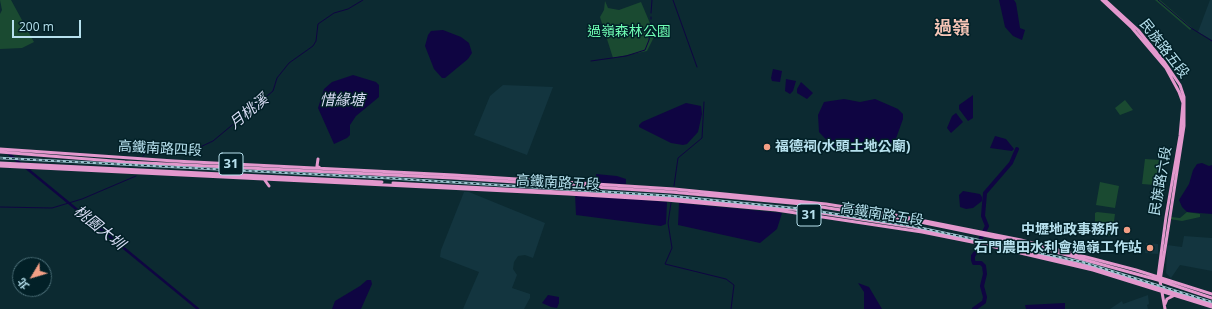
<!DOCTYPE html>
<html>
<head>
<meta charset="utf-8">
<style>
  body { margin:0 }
  #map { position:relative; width:1212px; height:309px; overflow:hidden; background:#0c2a31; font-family:"Open Sans","Noto Sans TC",sans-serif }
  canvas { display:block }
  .north { position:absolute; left:12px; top:257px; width:40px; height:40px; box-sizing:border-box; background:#022027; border:1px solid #4a6d76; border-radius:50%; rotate:232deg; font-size:11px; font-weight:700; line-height:16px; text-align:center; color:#b6e0ed }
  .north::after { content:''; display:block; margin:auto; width:14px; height:18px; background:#f39f85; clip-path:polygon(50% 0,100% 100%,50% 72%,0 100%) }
  .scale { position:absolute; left:12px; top:20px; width:69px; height:18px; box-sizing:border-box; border:2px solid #b6e0ed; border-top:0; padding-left:5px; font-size:12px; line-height:14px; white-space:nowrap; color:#b6e0ed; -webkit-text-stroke:3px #022027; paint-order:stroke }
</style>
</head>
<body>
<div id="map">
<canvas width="1212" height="309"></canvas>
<div class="north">北</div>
<div class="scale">200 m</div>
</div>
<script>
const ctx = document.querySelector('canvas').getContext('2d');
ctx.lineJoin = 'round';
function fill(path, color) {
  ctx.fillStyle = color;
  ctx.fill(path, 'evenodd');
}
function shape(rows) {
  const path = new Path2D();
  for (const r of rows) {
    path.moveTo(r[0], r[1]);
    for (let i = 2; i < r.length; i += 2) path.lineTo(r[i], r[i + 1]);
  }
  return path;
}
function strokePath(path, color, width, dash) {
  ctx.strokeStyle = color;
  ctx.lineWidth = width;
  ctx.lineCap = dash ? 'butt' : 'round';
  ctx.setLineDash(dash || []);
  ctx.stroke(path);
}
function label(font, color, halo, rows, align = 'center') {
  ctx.font = font + ' "Open Sans","Noto Sans TC",sans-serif';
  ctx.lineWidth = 3;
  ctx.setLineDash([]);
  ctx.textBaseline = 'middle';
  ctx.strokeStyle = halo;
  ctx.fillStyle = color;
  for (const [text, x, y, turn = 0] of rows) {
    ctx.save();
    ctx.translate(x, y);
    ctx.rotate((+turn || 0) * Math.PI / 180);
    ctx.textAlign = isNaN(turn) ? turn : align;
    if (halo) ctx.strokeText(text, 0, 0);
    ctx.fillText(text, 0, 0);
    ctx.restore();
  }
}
fill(shape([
  [1210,0,1212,0,1212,40,1198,32],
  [503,85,553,87,527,155,474,135,490,96],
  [464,192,469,192,545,223,533,258,525,255,518,256,514,262,513,269,517,275,512,288,530,294,530,298,524,309,463,309,479,272,440,257,441,250],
  [1184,236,1212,238,1212,271,1180,265,1171,278,1166,273,1167,245,1182,247],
  [1146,243,1158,244,1158,254,1145,253],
  [1148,295,1149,304,1147,305,1148,309,1110,309,1122,301,1123,304]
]), '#13353f');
fill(shape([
  [0,0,11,0,34,42,22,48,0,49,0,14,2,10],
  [1155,0,1160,0,1192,28,1190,30],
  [605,1,608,8,619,10,641,2,655,35,647,51,613,58,600,17,604,10],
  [1125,100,1133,110,1120,115,1115,108],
  [1145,159,1159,160,1155,185,1142,184],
  [1100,182,1119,186,1115,208,1096,205],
  [1097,212,1115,214,1112,236,1095,233,1095,213],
  [1187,212,1200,214,1200,217,1182,221,1170,219,1171,217,1180,218]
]), '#1a4a31');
fill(shape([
  [999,0,1014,0,1016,3,1020,28,1025,30,1022,40,1013,36,1005,27],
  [443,30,461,37,469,43,472,53,468,59,445,78,442,78,434,69,425,46,428,35,431,31],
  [773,69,782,71,780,82,772,81,771,78],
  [353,75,376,82,379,85,379,97,356,116,350,125,350,135,347,138,334,144,318,108,324,89,332,82],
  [786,79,796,81,793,91,790,94,785,91],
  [801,82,813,93,807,99,797,93,797,89],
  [973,95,973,118,968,121,959,109,959,105],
  [844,99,860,102,875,99,898,109,903,114,903,119,894,144,888,150,834,148,819,132,818,115,824,102],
  [686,103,701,106,702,114,698,132,687,144,683,145,671,143,639,127,639,125,642,122],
  [956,113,963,122,951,133,947,128,952,116],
  [995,136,1006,139,1014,149,1012,151,990,148],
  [1202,163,1209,166,1212,165,1212,214,1187,212,1182,207,1179,200,1189,184,1193,170,1197,164],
  [596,174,617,176,626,179,626,184,597,183],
  [963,191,980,194,982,197,982,201,973,208,966,209,960,207,959,195],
  [575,194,667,202,666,224,661,226,576,215],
  [679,203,782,213,777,229,760,243,678,225],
  [367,280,371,280,372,284,361,309,332,309,335,301,360,286],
  [858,283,869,287,882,309,864,309,864,292],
  [548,295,559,297,559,303,557,308,551,307,542,303],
  [1065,303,1065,309,1026,309,1025,305]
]), '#0f0542');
strokePath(shape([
  [673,0,697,67],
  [1158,0,1191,28,1212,41],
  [651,13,652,0],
  [651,19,651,17],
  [591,61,626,56,645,50,649,40,651,23],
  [143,156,147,152,167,153,198,148,213,141,273,91,277,78,289,63,313,46,316,41,318,24,334,13,348,9,363,0],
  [674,186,678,158,702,138,704,102],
  [671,203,668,223,672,248,665,264,726,279,734,285,731,309],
  [0,207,52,208,82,199,136,176]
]), '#0f0542', 1);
strokePath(shape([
  [8,153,21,164],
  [25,167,198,309]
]), '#0f0542', 2.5);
strokePath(shape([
  [974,309,984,302,985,297,982,286,985,274,984,266,981,263,974,263,973,260,973,256,978,249,977,246,987,226,983,216,985,193,1011,163,1017,149]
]), '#0f0542', 4);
strokePath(shape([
  [1102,0,1132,28,1166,68,1179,92,1183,103,1180,136,1166,217,1158,277],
  [1105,0,1138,30,1165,63,1180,85,1184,97,1184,126,1160,281,1165,309],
  [0,149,174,161,454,175,674,189,826,204,895,215,1021,240,1136,270,1212,294],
  [0,152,125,162,453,178,671,192,802,204,920,222,1027,244,1158,280,1212,298],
  [318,159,317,166,320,168],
  [0,163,382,182],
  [0,166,568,194,666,200,776,210,922,232,982,244,1093,270,1212,307],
  [264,179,269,186],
  [393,183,671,198,802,210,912,227,994,244,1091,267,1212,304],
  [1165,304,1167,299,1173,296]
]), '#e398cd', 3);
const rail = shape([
  [0,158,387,178,671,196,803,209,912,226,1082,262,1212,302]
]);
strokePath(rail, '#9dc6d2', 2.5);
strokePath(rail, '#022027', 1, [3]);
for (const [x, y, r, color] of [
  [767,147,4,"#f39f85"],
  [1127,230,4,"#f39f85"],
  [1150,248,4,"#f39f85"]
]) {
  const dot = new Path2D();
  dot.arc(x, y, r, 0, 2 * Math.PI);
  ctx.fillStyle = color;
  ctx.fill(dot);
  strokePath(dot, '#022027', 1.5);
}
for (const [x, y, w] of [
  [231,164,24],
  [809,215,24]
]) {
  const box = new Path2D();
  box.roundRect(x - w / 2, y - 11, w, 22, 3);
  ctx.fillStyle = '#022027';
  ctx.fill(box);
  strokePath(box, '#b6e0ed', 1);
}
label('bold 13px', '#b6e0ed', null, [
  ["31",231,164],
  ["31",809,215]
]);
label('14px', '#70feb4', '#022027', [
  ["過嶺森林公園",629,32]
]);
label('14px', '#b6e0ed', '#022027', [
  ["民族路五段",1164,49,52],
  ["高鐵南路四段",160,149,3],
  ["民族路六段",1161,181,-80],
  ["高鐵南路五段",558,183,3],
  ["高鐵南路五段",882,215,9]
]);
label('bold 14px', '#b6e0ed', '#022027', [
  ["福德祠(水頭土地公廟)",775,147,"left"],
  ["中壢地政事務所",1119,230],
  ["石門農田水利會過嶺工作站",1142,248]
], 'right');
label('italic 15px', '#d9ddf5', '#022027', [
  ["惜緣塘",342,101],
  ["月桃溪",249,112,-39],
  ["桃園大圳",99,228,39]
]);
label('bold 18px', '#f6c5b6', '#022027', [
  ["過嶺",952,29]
]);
</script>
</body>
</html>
